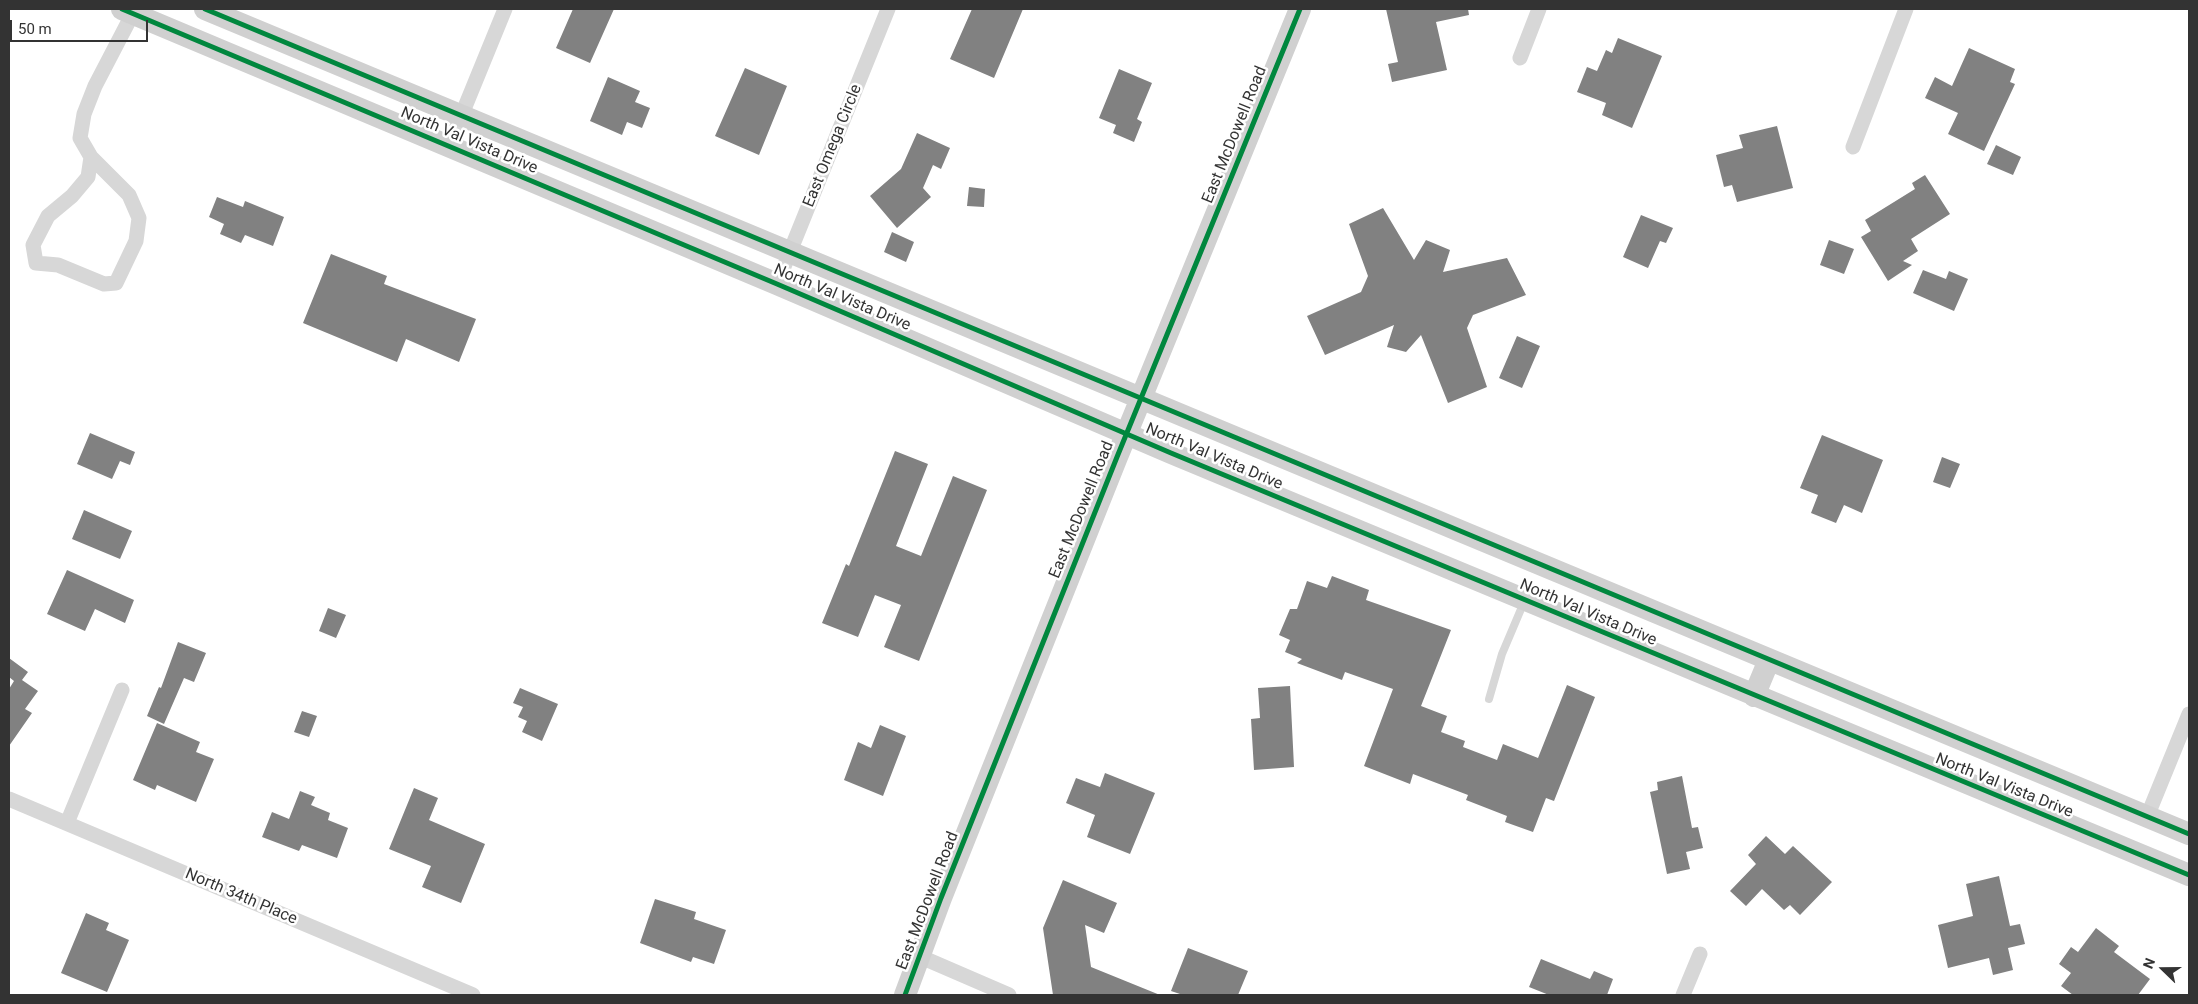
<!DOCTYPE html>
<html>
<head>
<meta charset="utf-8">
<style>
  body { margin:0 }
  #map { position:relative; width:2198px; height:1004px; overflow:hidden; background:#fff; font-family:Roboto,sans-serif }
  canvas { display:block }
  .frame { position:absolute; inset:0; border:10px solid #333; pointer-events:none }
  .north { position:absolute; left:2138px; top:944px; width:50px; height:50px; -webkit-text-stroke:4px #fff; paint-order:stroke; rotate:292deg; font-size:14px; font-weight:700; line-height:20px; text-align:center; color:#333 }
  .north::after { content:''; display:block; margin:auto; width:18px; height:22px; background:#333; clip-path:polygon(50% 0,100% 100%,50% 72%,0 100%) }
  .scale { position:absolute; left:10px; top:20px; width:138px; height:22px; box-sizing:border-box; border:2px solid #333; border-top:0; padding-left:6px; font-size:15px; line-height:18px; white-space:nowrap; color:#333; -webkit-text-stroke:4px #fff; paint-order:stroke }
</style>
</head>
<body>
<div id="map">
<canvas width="2198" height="1004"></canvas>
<div class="frame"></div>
<div class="north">N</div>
<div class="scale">50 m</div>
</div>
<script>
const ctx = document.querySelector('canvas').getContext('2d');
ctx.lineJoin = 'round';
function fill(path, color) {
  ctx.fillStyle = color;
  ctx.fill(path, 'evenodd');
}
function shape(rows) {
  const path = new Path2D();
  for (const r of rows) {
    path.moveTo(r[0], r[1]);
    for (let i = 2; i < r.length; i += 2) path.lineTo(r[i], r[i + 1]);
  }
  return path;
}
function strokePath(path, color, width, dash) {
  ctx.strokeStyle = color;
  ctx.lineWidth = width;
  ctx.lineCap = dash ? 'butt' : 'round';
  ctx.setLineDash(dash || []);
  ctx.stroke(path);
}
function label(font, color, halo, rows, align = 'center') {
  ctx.font = font + ' Roboto,sans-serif';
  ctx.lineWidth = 5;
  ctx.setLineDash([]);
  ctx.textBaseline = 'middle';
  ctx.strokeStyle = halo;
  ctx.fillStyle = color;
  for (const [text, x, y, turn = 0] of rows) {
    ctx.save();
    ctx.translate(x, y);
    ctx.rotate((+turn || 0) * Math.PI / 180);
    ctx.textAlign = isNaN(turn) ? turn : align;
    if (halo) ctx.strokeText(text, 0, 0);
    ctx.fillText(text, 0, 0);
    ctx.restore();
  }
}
fill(shape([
  [573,9,614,9,590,63,556,48],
  [972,9,1023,9,994,78,950,59],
  [1386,9,1468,9,1469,15,1436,22,1447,70,1392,82,1388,64,1398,62],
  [1618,38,1662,56,1632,128,1602,115,1606,103,1577,92,1587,67,1597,71,1606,50,1612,53],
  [1969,48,2015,69,2010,82,2015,84,1984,151,1948,134,1958,113,1925,98,1935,77,1952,86],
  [745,68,787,86,759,155,715,136],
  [1119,69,1152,83,1137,119,1142,122,1134,142,1113,133,1116,125,1099,118],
  [608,77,640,91,635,102,650,108,642,128,627,122,622,135,590,121],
  [1777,126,1793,188,1737,202,1732,185,1724,187,1716,155,1743,148,1739,135],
  [917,133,950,148,941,169,933,165,923,188,931,197,897,228,870,196,901,169],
  [1996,145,2021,157,2013,175,1987,164],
  [1925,175,1950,214,1911,239,1918,251,1903,261,1912,265,1888,281,1861,237,1871,231,1865,220,1915,189,1912,183],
  [969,187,985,189,984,207,967,206],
  [217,197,243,207,245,201,284,217,273,246,245,235,241,243,220,234,224,224,209,217],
  [1383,208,1414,260,1426,240,1450,250,1443,272,1507,258,1526,295,1473,315,1467,328,1487,387,1448,403,1421,335,1406,352,1387,347,1394,325,1325,355,1307,316,1361,292,1368,276,1349,224],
  [1641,215,1673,228,1666,243,1660,241,1648,268,1623,257],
  [892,232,914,242,906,262,884,252],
  [1829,240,1854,249,1844,274,1820,265],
  [331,254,387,276,384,284,476,319,459,362,406,339,397,362,303,323],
  [1923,270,1946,279,1949,271,1968,279,1954,311,1913,293],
  [1517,336,1540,346,1522,388,1499,378],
  [90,433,135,452,130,465,120,461,112,479,77,464],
  [1822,435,1883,460,1862,513,1844,505,1836,523,1811,513,1818,495,1800,488],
  [895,451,928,464,896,546,921,556,953,476,987,490,919,661,884,647,901,605,875,595,858,637,822,623,846,564,849,566],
  [1942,457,1960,464,1950,488,1933,482],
  [84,510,132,531,120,559,72,539],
  [67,570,134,600,125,623,95,609,85,631,47,614],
  [1332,576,1369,590,1366,600,1451,630,1421,706,1447,716,1441,732,1465,741,1463,747,1497,760,1503,744,1538,758,1567,685,1595,697,1554,801,1546,798,1533,832,1505,822,1507,816,1466,800,1468,795,1413,774,1410,784,1364,766,1393,689,1345,672,1342,680,1297,663,1302,659,1285,652,1290,640,1279,635,1290,609,1297,609,1307,581,1327,588],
  [328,608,346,615,336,638,319,631],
  [178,642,206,653,194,682,184,678,164,724,147,716,159,687,161,688],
  [9,658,28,672,22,680,38,691,25,709,32,713,9,746,9,689,14,681,9,677],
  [1290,686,1294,767,1254,770,1251,719,1260,718,1258,688],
  [520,688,558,704,542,741,522,732,527,721,518,717,523,707,513,703],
  [302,711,317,716,309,737,294,732],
  [157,723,200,742,196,752,214,759,196,802,157,785,155,790,133,780],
  [880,725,906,736,883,796,844,780,858,742,871,748],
  [1105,773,1155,793,1130,854,1087,837,1095,815,1066,803,1076,778,1100,787],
  [1682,776,1692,828,1698,827,1703,848,1686,852,1690,869,1667,874,1650,792,1658,790,1657,782],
  [414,788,438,798,429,820,485,844,461,903,422,887,431,866,389,849],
  [300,791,315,797,311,805,330,813,328,820,348,828,337,858,302,845,299,851,262,837,272,812,289,819],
  [1766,836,1785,854,1793,846,1832,882,1800,915,1790,905,1784,910,1762,889,1746,906,1730,891,1756,864,1748,855],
  [1999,876,2010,926,2020,924,2025,944,2008,948,2013,970,1993,975,1989,958,1948,968,1938,925,1973,916,1966,884],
  [1063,880,1117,903,1104,933,1085,925,1091,967,1160,995,1053,995,1043,928],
  [655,899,696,912,694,919,726,930,714,964,693,957,691,962,640,943],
  [86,913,109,923,106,930,129,940,107,992,61,973],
  [2096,928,2119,946,2114,952,2150,979,2138,995,2073,995,2061,986,2071,973,2059,964,2071,947,2078,952],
  [1188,948,1248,971,1238,995,1183,995,1171,991],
  [1541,959,1590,979,1594,971,1613,979,1607,995,1549,995,1529,987]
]), '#818181');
strokePath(shape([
  [1489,699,1502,654,1524,602]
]), '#d7d7d7', 8);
strokePath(shape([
  [1520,58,1539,9],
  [449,146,505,9],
  [1853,147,1906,9],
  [91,157,129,195,139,218,136,241,116,283,104,284,58,265,36,263,33,245,48,216,72,196,88,177,91,157,80,138,84,114,95,86,133,13,134,9],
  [777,284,888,9],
  [9,799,473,995],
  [2147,817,2189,714],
  [67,823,122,690],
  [921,957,1009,995],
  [1683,995,1700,954]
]), '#d7d7d7', 15);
strokePath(shape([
  [122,9,777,284,1171,453,2189,875],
  [205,9,2189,834],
  [1754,696,1769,660],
  [905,995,941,898,1117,457,1300,9]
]), '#d0d0d0', 22);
strokePath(shape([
  [122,9,777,284,1171,453,2189,875],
  [205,9,2189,834],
  [905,995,941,898,1117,457,1300,9]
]), '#00873e', 5);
label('16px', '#333', '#fff', [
  ["East McDowell Road",1235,135,-68],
  ["North Val Vista Drive",469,141,23],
  ["East Omega Circle",833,146,-68],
  ["North Val Vista Drive",842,298,23],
  ["North Val Vista Drive",1214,457,23],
  ["East McDowell Road",1082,510,-68],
  ["North Val Vista Drive",1588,613,23],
  ["North Val Vista Drive",2004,786,22],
  ["North 34th Place",241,897,23],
  ["East McDowell Road",928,901,-69]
]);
</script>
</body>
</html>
